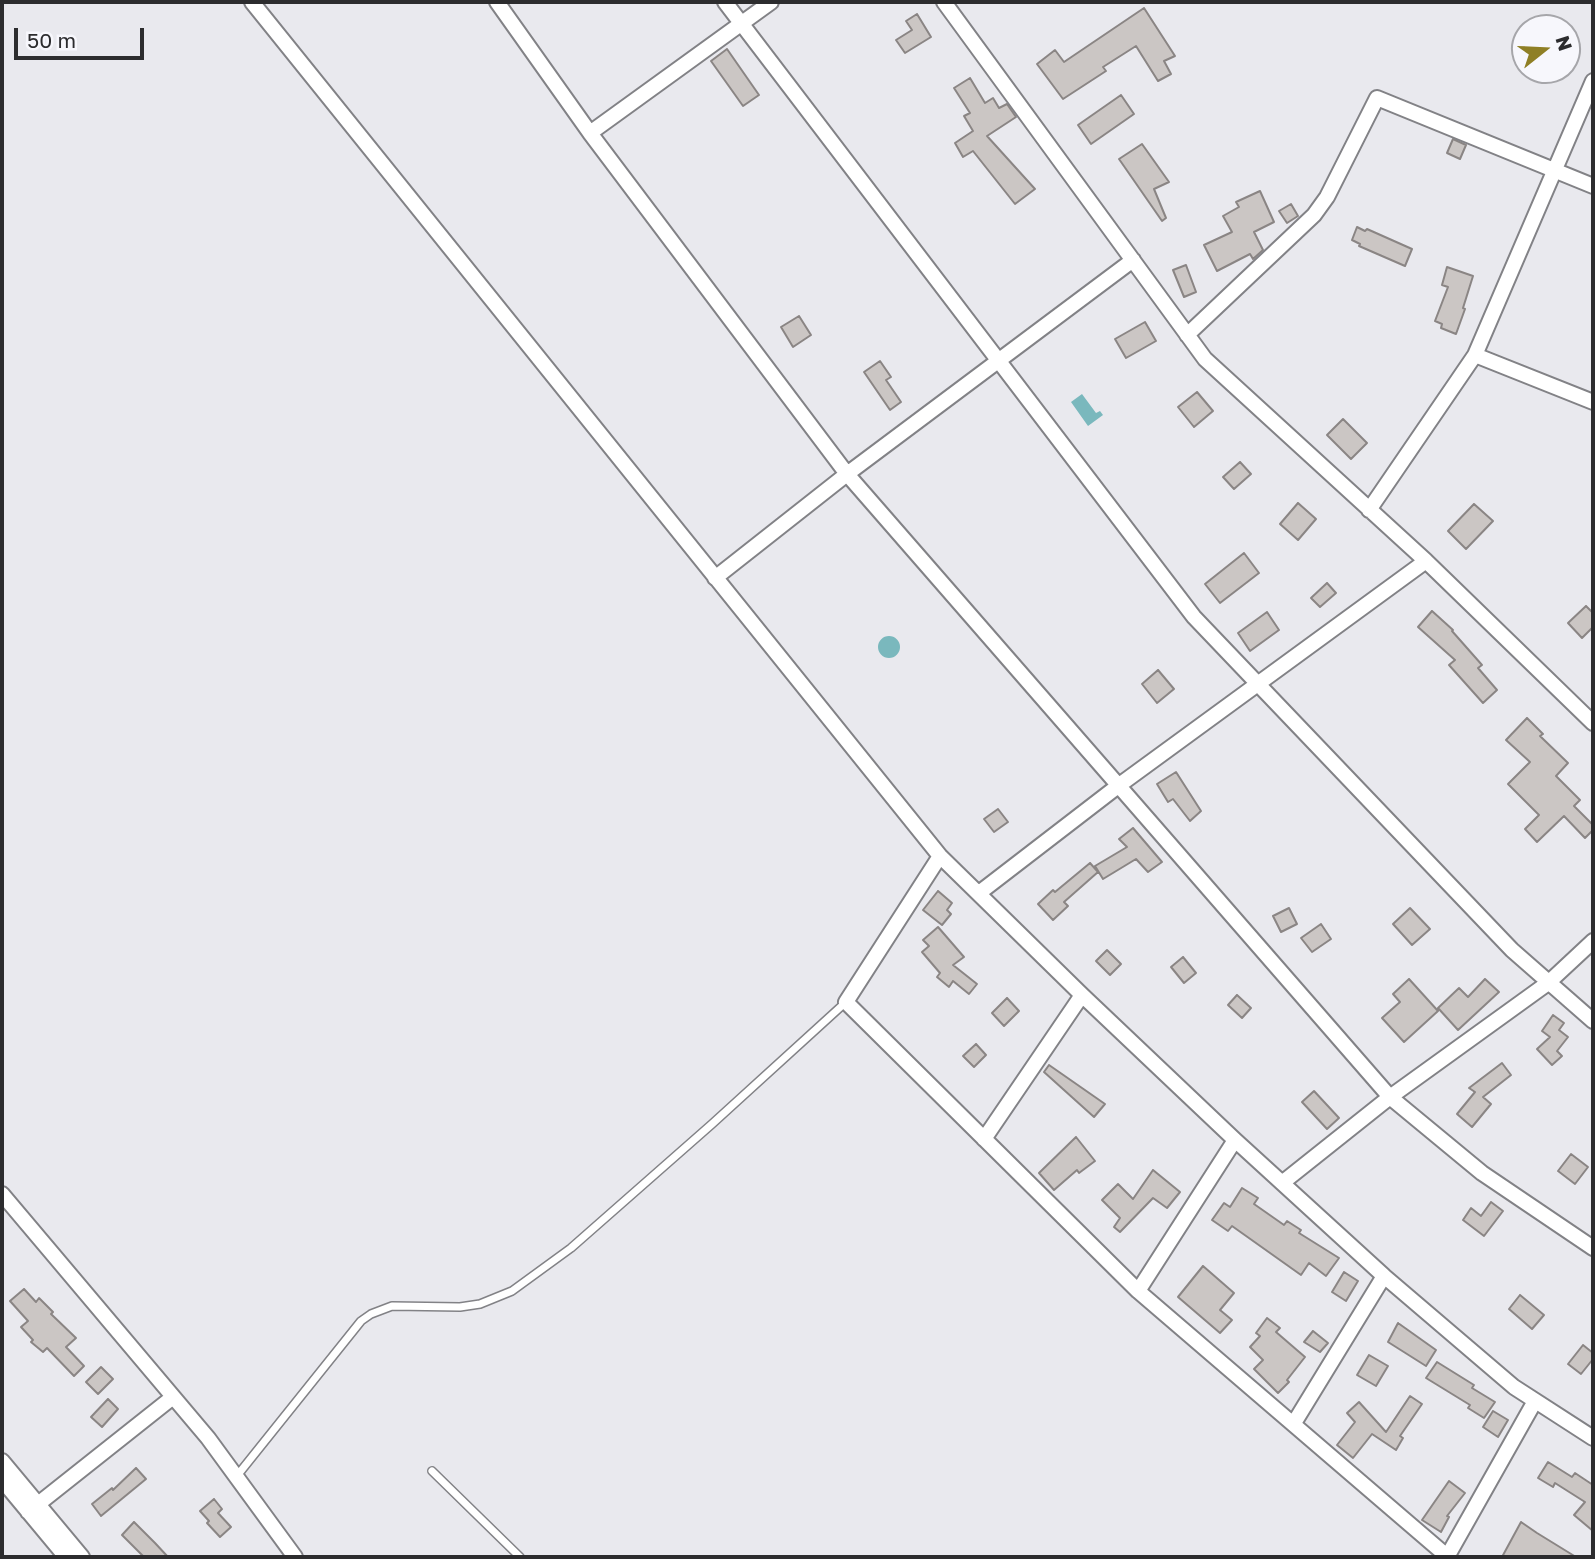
<!DOCTYPE html>
<html>
<head>
<meta charset="utf-8">
<style>
  body { margin:0 }
  #map { position:relative; width:1595px; height:1559px; overflow:hidden; background:#e9e9ee; font-family:"Golos Text",sans-serif }
  canvas { display:block }
  .frame { position:absolute; inset:0; border:4px solid #2c2c2e; pointer-events:none }
  .north { position:absolute; left:1511px; top:14px; width:70px; height:70px; box-sizing:border-box; background:#f7f7fc; border:2px solid #a6a6aa; border-radius:50%; rotate:72deg; font-size:19px; font-weight:700; line-height:28px; text-align:center; color:#2c2c2e }
  .north::after { content:''; display:block; margin:auto; width:24px; height:32px; background:#8f7f25; clip-path:polygon(50% 0,100% 100%,50% 72%,0 100%) }
  .scale { position:absolute; left:14px; top:28px; width:130px; height:32px; box-sizing:border-box; border:4px solid #2c2c2e; border-top:0; padding-left:9px; font-size:21px; line-height:24px; white-space:nowrap; color:#2c2c2e; -webkit-text-stroke:5px #f7f7fc; paint-order:stroke }
</style>
</head>
<body>
<div id="map">
<canvas width="1595" height="1559"></canvas>
<div class="frame"></div>
<div class="north">N</div>
<div class="scale">50 m</div>
</div>
<script>
const ctx = document.querySelector('canvas').getContext('2d');
ctx.lineJoin = 'round';
function fill(path, color) {
  ctx.fillStyle = color;
  ctx.fill(path, 'evenodd');
}
function shape(rows) {
  const path = new Path2D();
  for (const r of rows) {
    if (r.length === 3) {
      path.moveTo(r[0] + r[2], r[1]);
      path.arc(r[0], r[1], r[2], 0, 2 * Math.PI);
      continue;
    }
    path.moveTo(r[0], r[1]);
    for (let i = 2; i < r.length; i += 2) path.lineTo(r[i], r[i + 1]);
  }
  return path;
}
function strokePath(path, color, width, dash) {
  ctx.strokeStyle = color;
  ctx.lineWidth = width;
  ctx.lineCap = dash ? 'butt' : 'round';
  ctx.setLineDash(dash || []);
  ctx.stroke(path);
}
fill(shape([
  [1082,394,1096,413,1100,411,1103,415,1088,426,1071,402],
  [889,647,11]
]), '#7ab8bd');
const building = shape([
  [1144,8,1175,56,1164,61,1171,74,1158,81,1136,46,1103,67,1106,71,1063,99,1037,64,1055,50,1064,62,1144,8],
  [917,14,931,37,905,53,896,40,912,30,906,21,917,14],
  [727,49,759,95,743,106,711,61,727,49],
  [970,78,985,103,993,98,999,108,1007,104,1016,117,987,136,1035,189,1015,204,973,151,963,157,955,143,973,131,964,116,970,113,954,88,970,78],
  [1121,95,1134,114,1091,144,1078,125,1121,95],
  [1453,139,1466,145,1460,159,1447,153,1453,139],
  [1142,144,1169,182,1154,189,1166,218,1162,221,1119,159,1142,144],
  [1260,191,1274,222,1254,232,1263,250,1253,259,1250,254,1217,271,1204,245,1232,232,1223,216,1239,207,1236,202,1260,191],
  [1291,204,1298,216,1287,223,1279,211,1291,204],
  [1357,227,1365,231,1367,229,1412,249,1405,266,1359,246,1360,244,1352,240,1357,227],
  [1186,265,1196,292,1184,297,1173,270,1186,265],
  [1447,267,1473,276,1463,308,1465,309,1456,334,1441,328,1442,324,1435,321,1448,287,1442,285,1447,267],
  [799,316,811,335,793,347,781,327,799,316],
  [1145,322,1156,341,1126,358,1115,339,1145,322],
  [880,361,891,377,886,380,901,402,890,410,864,372,880,361],
  [1197,392,1213,411,1194,427,1178,407,1197,392],
  [1343,419,1367,443,1351,459,1327,435,1343,419],
  [1240,462,1251,474,1234,489,1223,477,1240,462],
  [1298,503,1316,519,1298,540,1280,524,1298,503],
  [1474,504,1493,521,1466,549,1448,531,1474,504],
  [1244,553,1259,573,1220,603,1205,584,1244,553],
  [1327,583,1336,593,1320,607,1311,598,1327,583],
  [1586,606,1593,613,1593,627,1582,638,1568,623,1586,606],
  [1432,611,1453,630,1452,631,1482,665,1478,668,1497,690,1483,703,1449,665,1455,660,1418,627,1432,611],
  [1267,612,1279,630,1250,651,1238,633,1267,612],
  [1158,670,1174,689,1157,703,1142,684,1158,670],
  [1527,718,1543,734,1540,736,1568,763,1556,776,1580,800,1574,806,1593,825,1593,830,1585,838,1564,816,1537,842,1525,829,1539,815,1508,784,1530,762,1506,740,1527,718],
  [1176,772,1201,811,1190,821,1173,799,1168,802,1157,784,1176,772],
  [998,809,1008,822,994,832,984,819,998,809],
  [1133,828,1162,862,1148,872,1136,859,1103,879,1095,866,1127,847,1119,839,1133,828],
  [1090,863,1098,872,1064,902,1068,906,1053,920,1038,904,1053,890,1055,892,1090,863],
  [938,891,952,903,947,910,951,914,942,925,923,910,938,891],
  [1289,908,1297,924,1281,932,1273,916,1289,908],
  [1410,908,1430,929,1412,945,1393,924,1410,908],
  [1321,924,1331,939,1312,952,1301,938,1321,924],
  [938,927,964,957,953,965,977,984,969,994,953,981,949,987,937,977,940,973,922,952,929,946,923,940,938,927],
  [1107,950,1121,964,1110,975,1096,961,1107,950],
  [1183,957,1196,973,1184,983,1171,967,1183,957],
  [1409,979,1438,1011,1404,1042,1382,1018,1400,1002,1393,994,1409,979],
  [1485,979,1499,992,1458,1030,1438,1008,1459,988,1468,997,1485,979],
  [1237,995,1251,1008,1242,1018,1228,1005,1237,995],
  [1007,998,1019,1011,1004,1026,992,1013,1007,998],
  [1553,1015,1564,1023,1559,1030,1568,1037,1557,1051,1562,1056,1552,1065,1537,1049,1550,1037,1542,1031,1553,1015],
  [976,1044,986,1055,974,1067,963,1056,976,1044],
  [1502,1063,1511,1075,1483,1097,1491,1104,1472,1127,1457,1114,1475,1092,1469,1088,1502,1063],
  [1049,1065,1105,1104,1094,1117,1044,1072,1049,1065],
  [1314,1091,1339,1118,1327,1129,1302,1102,1314,1091],
  [1076,1137,1095,1161,1079,1173,1077,1170,1054,1190,1039,1173,1076,1137],
  [1571,1154,1588,1167,1575,1184,1558,1171,1571,1154],
  [1153,1170,1180,1192,1167,1208,1153,1198,1120,1232,1114,1227,1120,1218,1102,1200,1118,1184,1133,1199,1153,1170],
  [1242,1188,1258,1198,1254,1204,1284,1225,1287,1221,1301,1230,1299,1233,1339,1258,1326,1276,1309,1263,1301,1275,1232,1226,1228,1231,1212,1220,1224,1203,1230,1207,1242,1188],
  [1491,1202,1503,1211,1484,1236,1463,1220,1471,1208,1481,1216,1491,1202],
  [1203,1266,1234,1293,1220,1310,1232,1320,1220,1333,1178,1297,1203,1266],
  [1344,1272,1358,1281,1346,1301,1332,1292,1344,1272],
  [24,1289,36,1302,39,1298,53,1312,51,1314,76,1338,66,1347,84,1366,74,1376,47,1348,43,1352,31,1342,33,1340,21,1327,28,1321,10,1301,24,1289],
  [1520,1295,1544,1315,1532,1329,1509,1309,1520,1295],
  [1267,1318,1280,1328,1276,1332,1305,1357,1287,1380,1289,1382,1278,1393,1254,1369,1263,1360,1250,1347,1260,1336,1256,1333,1267,1318],
  [1398,1323,1436,1350,1426,1366,1388,1342,1398,1323],
  [1313,1331,1328,1343,1320,1352,1304,1342,1313,1331],
  [1583,1345,1593,1353,1593,1359,1581,1374,1568,1364,1583,1345],
  [1369,1355,1388,1366,1376,1386,1357,1375,1369,1355],
  [1437,1362,1474,1385,1472,1388,1495,1402,1484,1418,1468,1408,1470,1405,1426,1378,1437,1362],
  [101,1367,113,1379,98,1394,86,1382,101,1367],
  [1410,1396,1422,1404,1400,1436,1403,1438,1396,1450,1372,1434,1353,1458,1337,1445,1355,1422,1347,1413,1359,1402,1386,1432,1410,1396],
  [108,1399,118,1409,102,1427,91,1417,108,1399],
  [1493,1411,1508,1420,1498,1437,1483,1427,1493,1411],
  [1548,1462,1572,1477,1575,1473,1593,1485,1593,1531,1574,1515,1585,1502,1555,1483,1553,1487,1538,1478,1548,1462],
  [136,1468,146,1479,101,1516,92,1504,112,1488,113,1490,136,1468],
  [1449,1481,1465,1493,1447,1516,1449,1517,1441,1532,1422,1520,1449,1481],
  [214,1499,222,1509,218,1513,231,1527,220,1537,207,1523,209,1521,200,1511,214,1499],
  [134,1522,155,1543,168,1557,144,1557,122,1535,134,1522],
  [1521,1522,1537,1533,1576,1557,1502,1557,1521,1522]
]);
fill(building, '#cbc6c4');
strokePath(building, '#8a8584', 2);
const lane = shape([
  [432,1471,520,1557],
  [236,1477,361,1321,371,1314,392,1306,460,1307,480,1304,512,1291,571,1248,712,1124,846,1002]
]);
const street = shape([
  [252,2,940,856,1082,995,1235,1140,1384,1276,1514,1387,1593,1438],
  [497,2,590,133,847,474,1390,1097,1482,1173,1593,1248],
  [725,2,1194,617,1512,950,1593,1021],
  [944,2,1205,359,1426,561,1593,723],
  [590,133,771,2],
  [1187,335,1314,215,1327,197,1377,98,1593,186],
  [1475,355,1593,402],
  [1369,510,1475,355,1593,81],
  [715,578,847,474,1133,260],
  [940,856,846,1002,1138,1291,1448,1557],
  [979,893,1118,786,1426,561],
  [984,1139,1082,995],
  [1282,1183,1390,1097,1548,983,1593,941],
  [2,1194,208,1438,295,1557],
  [1138,1291,1235,1140],
  [1294,1423,1384,1276],
  [2,1461,82,1557],
  [2,1480,66,1557],
  [28,1512,173,1397],
  [1447,1557,1535,1401]
]);
strokePath(lane, '#828286', 10);
strokePath(street, '#828286', 18);
strokePath(lane, '#fff', 7);
strokePath(street, '#fff', 14);
</script>
</body>
</html>
